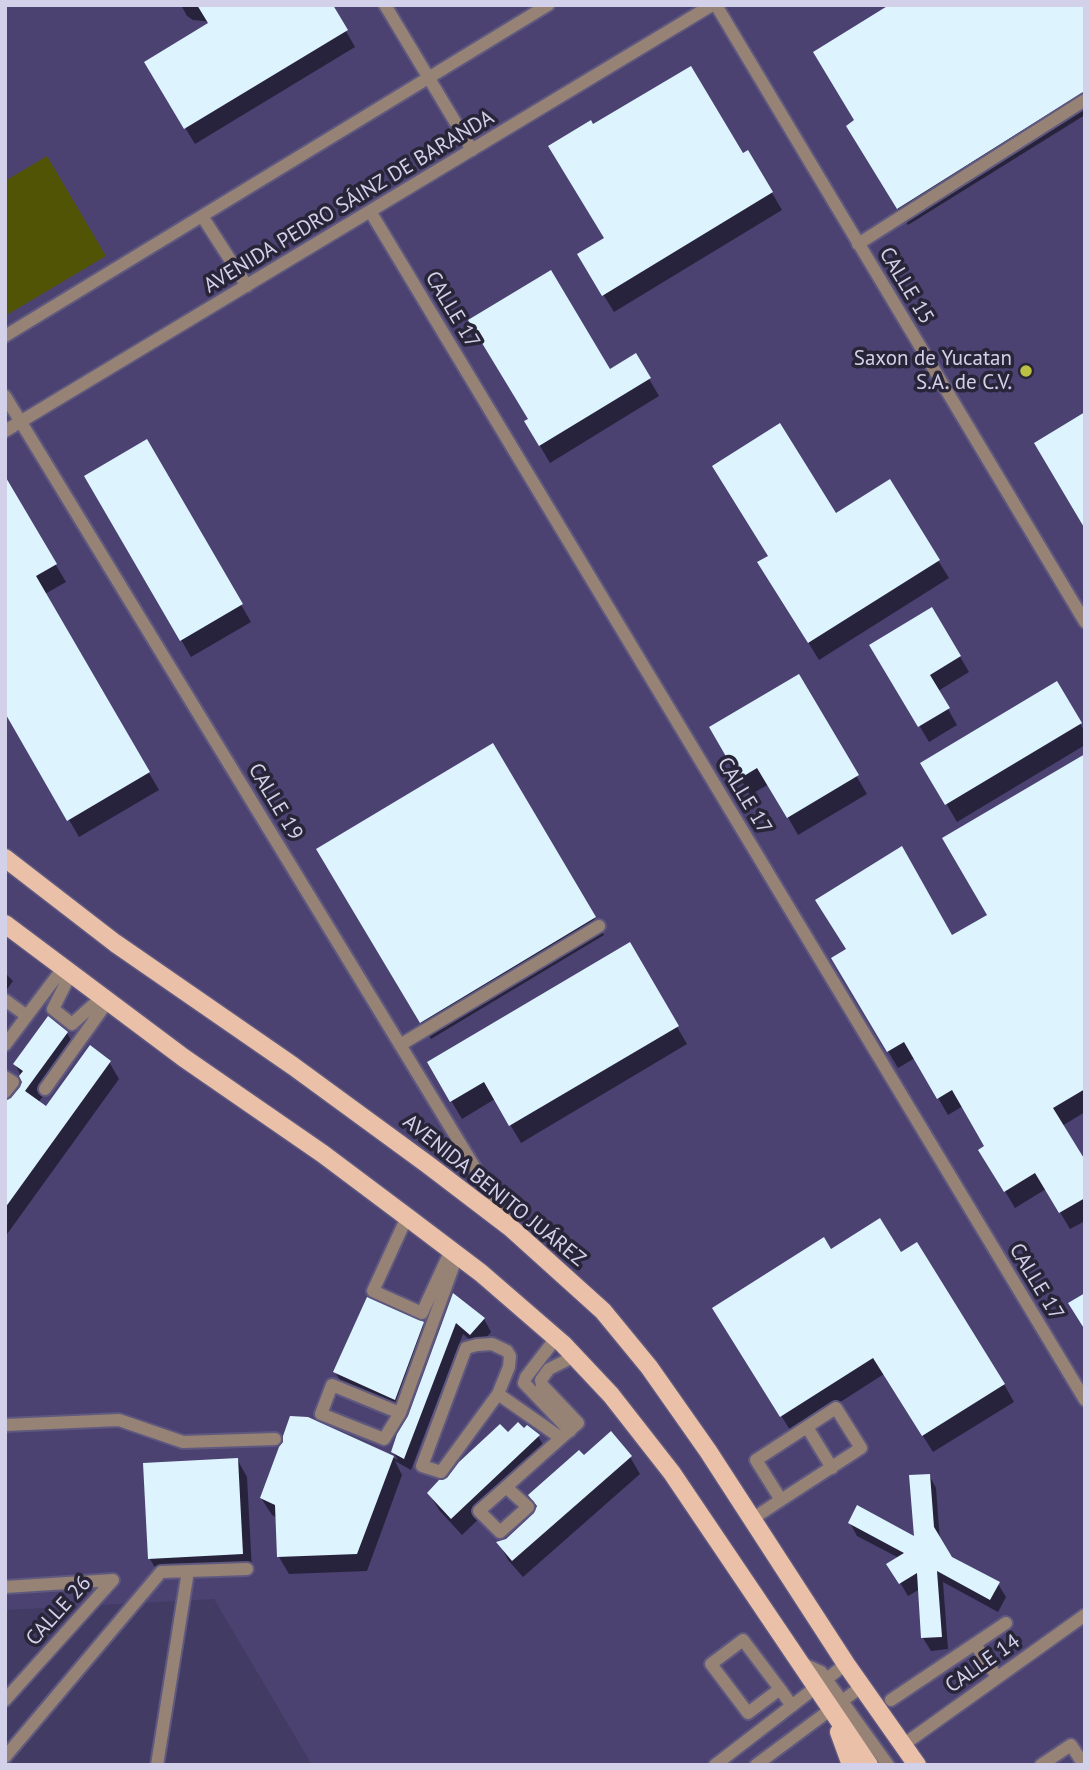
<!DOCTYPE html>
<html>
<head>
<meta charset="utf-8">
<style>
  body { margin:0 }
  #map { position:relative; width:1090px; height:1770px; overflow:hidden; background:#423b64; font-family:"PT Sans",sans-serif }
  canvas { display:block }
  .frame { position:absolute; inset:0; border:7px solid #d3d0e9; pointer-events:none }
</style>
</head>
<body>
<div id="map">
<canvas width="1090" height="1770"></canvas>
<div class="frame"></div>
</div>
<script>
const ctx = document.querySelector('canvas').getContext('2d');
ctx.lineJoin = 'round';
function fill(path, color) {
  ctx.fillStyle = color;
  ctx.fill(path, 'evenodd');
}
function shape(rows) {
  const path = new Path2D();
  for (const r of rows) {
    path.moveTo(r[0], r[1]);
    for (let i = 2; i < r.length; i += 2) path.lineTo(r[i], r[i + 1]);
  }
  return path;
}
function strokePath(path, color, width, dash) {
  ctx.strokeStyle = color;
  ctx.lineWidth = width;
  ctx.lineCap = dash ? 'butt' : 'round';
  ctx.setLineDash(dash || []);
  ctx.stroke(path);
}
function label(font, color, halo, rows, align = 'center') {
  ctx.font = font + ' "PT Sans",sans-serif';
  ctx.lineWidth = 7;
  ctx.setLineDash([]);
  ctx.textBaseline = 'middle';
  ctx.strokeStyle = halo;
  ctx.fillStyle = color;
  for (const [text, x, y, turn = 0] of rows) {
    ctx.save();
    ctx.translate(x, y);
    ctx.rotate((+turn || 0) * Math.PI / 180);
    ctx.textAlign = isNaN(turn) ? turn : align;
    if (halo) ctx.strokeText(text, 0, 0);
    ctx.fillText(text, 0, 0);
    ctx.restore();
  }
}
fill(shape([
  [5,5,1085,5,1085,1765,312,1765,214,1599,5,1610]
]), '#4b4272');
fill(shape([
  [47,156,106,256,5,316,5,181]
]), '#515305');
fill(shape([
  [181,5,331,5,355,47,195,144,146,63,213,22,193,20,187,16],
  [1085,12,1085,115,908,225,858,144,856,121],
  [593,126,742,156,748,152,782,210,614,312,579,255,606,239],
  [635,355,659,396,550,463,526,422],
  [146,441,251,622,191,657,86,476],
  [5,480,66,582,45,594,159,790,79,837,5,710],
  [889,482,949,578,819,660,770,580,835,516],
  [932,609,969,672,938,691,957,725,929,742,872,645],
  [798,677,867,794,798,835,769,784,750,795,711,728],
  [1056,684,1085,732,1085,745,957,822,923,764],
  [492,745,604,935,431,1039,319,849],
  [1085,756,1085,1112,1062,1126,1085,1164,1085,1221,1070,1229,1046,1189,1015,1208,981,1151,987,1147,963,1106,948,1115,915,1058,898,1068,833,959,952,937,989,916],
  [629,945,687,1044,521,1143,495,1099,462,1119,429,1063],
  [5,973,13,981,5,992],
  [67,1033,77,1050,38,1103,46,1109,109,1062,119,1079,5,1237,5,1102,10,1102,24,1082,15,1064],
  [831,1251,901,1255,1004,1384,1014,1402,933,1452,884,1374,792,1433,725,1326],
  [454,1295,484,1319,491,1332,478,1347,463,1334,411,1470,395,1461,402,1475,367,1571,289,1574,279,1557,277,1518,272,1515,261,1498,307,1419,398,1460,393,1452,410,1417],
  [422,1323,432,1340,405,1417,346,1390,335,1372],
  [524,1431,538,1436,548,1453,462,1535,439,1510,429,1493,508,1435],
  [584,1457,630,1457,640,1474,523,1577,508,1560,499,1543,507,1540,536,1514,538,1509,530,1495],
  [237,1459,247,1477,252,1571,160,1576,150,1559],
  [929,1475,936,1488,940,1541,950,1558,998,1584,1006,1597,998,1612,943,1582,948,1649,931,1651,923,1638,920,1589,908,1596,889,1564,899,1558,857,1536,850,1523,916,1539]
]), '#0007');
fill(shape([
  [197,5,333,5,348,30,184,129,144,62,208,23],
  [889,5,1085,5,1085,91,897,209,846,126,854,120,813,52],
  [691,66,743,153,748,150,773,192,602,296,577,254,604,238,548,146,591,120,593,124],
  [551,270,610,369,636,353,651,378,539,446,524,421,528,419,468,320],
  [1085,412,1085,529,1034,443],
  [780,423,836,513,890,479,940,560,808,643,757,562,768,556,712,466],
  [147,439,243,604,180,641,84,476],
  [5,476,57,564,36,576,150,772,67,821,5,713],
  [932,607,961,656,930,675,950,708,918,727,869,645],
  [799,674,859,775,787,818,757,768,739,779,709,727],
  [1057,681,1082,723,945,805,920,763],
  [493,743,596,917,420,1023,316,849],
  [1085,754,1085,1089,1053,1108,1085,1160,1085,1198,1059,1213,1035,1173,1004,1192,978,1150,984,1146,952,1090,937,1099,904,1042,887,1052,831,958,846,949,815,900,902,846,952,935,987,915,942,838],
  [630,942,679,1026,509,1126,484,1082,450,1102,427,1062],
  [48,1016,68,1032,25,1091,46,1106,90,1045,111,1061,5,1208,5,1101,11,1098,20,1087,22,1082,19,1076,23,1071,13,1064],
  [880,1218,901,1252,917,1242,1005,1384,922,1436,873,1358,780,1417,712,1308,824,1237,831,1249],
  [453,1293,485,1318,470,1335,456,1323,404,1459,391,1452,397,1434,408,1416],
  [1085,1293,1085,1330,1068,1303],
  [367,1297,424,1322,395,1400,333,1372],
  [290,1416,308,1417,394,1456,357,1554,277,1557,275,1505,260,1498,279,1447,283,1442,283,1436],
  [518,1422,524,1428,527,1425,540,1435,451,1519,427,1493,439,1480,447,1478,459,1462,500,1424,508,1432],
  [611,1431,632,1456,512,1561,496,1542,506,1539,534,1513,537,1506,528,1495,579,1450,584,1455],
  [238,1458,243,1554,148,1559,143,1463],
  [930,1474,934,1527,952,1557,1000,1582,990,1600,937,1571,942,1637,921,1638,917,1573,899,1584,886,1564,904,1553,848,1523,857,1505,914,1536,909,1475]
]), '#ddf3fe');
const minor = shape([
  [385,5,472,150],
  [716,5,1085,622],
  [370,211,1085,1400],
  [202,216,247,286],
  [858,244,1085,100],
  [5,336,548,5],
  [5,396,508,1222],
  [5,431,712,5],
  [71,973,53,1009,72,1024,102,997],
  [5,1000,27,1016],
  [5,1045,63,968],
  [400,1045,599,926],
  [5,1077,13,1082,5,1092],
  [45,1089,108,1001],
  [407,1217,373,1291,422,1313,451,1250],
  [556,1338,526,1377,524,1383,570,1431],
  [498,1394,509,1367,510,1356,507,1351,492,1344,477,1345,466,1348,422,1466,441,1472,498,1394,561,1438,506,1487,479,1511,500,1532,528,1507,506,1487],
  [836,1408,861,1448,781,1500,756,1460,836,1408],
  [400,1413,332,1385,321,1414,384,1439,400,1413,457,1256],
  [5,1425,119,1420,183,1442,275,1439],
  [807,1427,832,1468],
  [561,1438,578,1423,542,1385,541,1380,549,1369,575,1356],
  [752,1519,781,1500],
  [5,1587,113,1580],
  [975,1644,997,1677],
  [799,1662,821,1672,888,1765],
  [780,1689,748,1713,711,1664,743,1640,780,1689,792,1706],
  [5,1700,113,1580],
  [891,1700,1006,1623],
  [903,1745,1085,1615],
  [5,1757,161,1572,247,1569],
  [157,1765,188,1571],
  [715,1765,846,1664],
  [756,1765,861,1687],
  [1041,1765,1071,1745,1084,1765]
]);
const major = shape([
  [5,858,115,943,293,1066,427,1164,511,1228,603,1311,649,1367,708,1451,846,1664,917,1765],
  [5,924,184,1058,323,1154,407,1217,481,1273,563,1344,611,1395,672,1473,869,1765],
  [839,1732,851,1765]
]);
strokePath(minor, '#5f597f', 16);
strokePath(major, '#5f597f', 21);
strokePath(minor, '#978276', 12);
strokePath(major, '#ebc0a8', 18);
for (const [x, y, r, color] of [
  [1026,371,7,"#bbc045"]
]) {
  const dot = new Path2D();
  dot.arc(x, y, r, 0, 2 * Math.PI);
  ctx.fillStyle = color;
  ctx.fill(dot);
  strokePath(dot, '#282538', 2.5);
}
label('21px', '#d3d0e9', '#282538', [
  ["AVENIDA PEDRO SÁINZ DE BARANDA",349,202,-31],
  ["CALLE 15",906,286,59],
  ["CALLE 17",452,310,59],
  ["CALLE 17",744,796,59],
  ["CALLE 19",275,802,59],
  ["AVENIDA BENITO JUÁREZ",494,1191,39],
  ["CALLE 17",1036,1282,59],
  ["CALLE 26",59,1611,-48],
  ["CALLE 14",983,1664,-35]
]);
label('21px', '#d3d0e9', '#282538', [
  ["Saxon de Yucatan",1012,359],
  ["S.A. de C.V.",1012,383]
], 'right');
</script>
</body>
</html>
